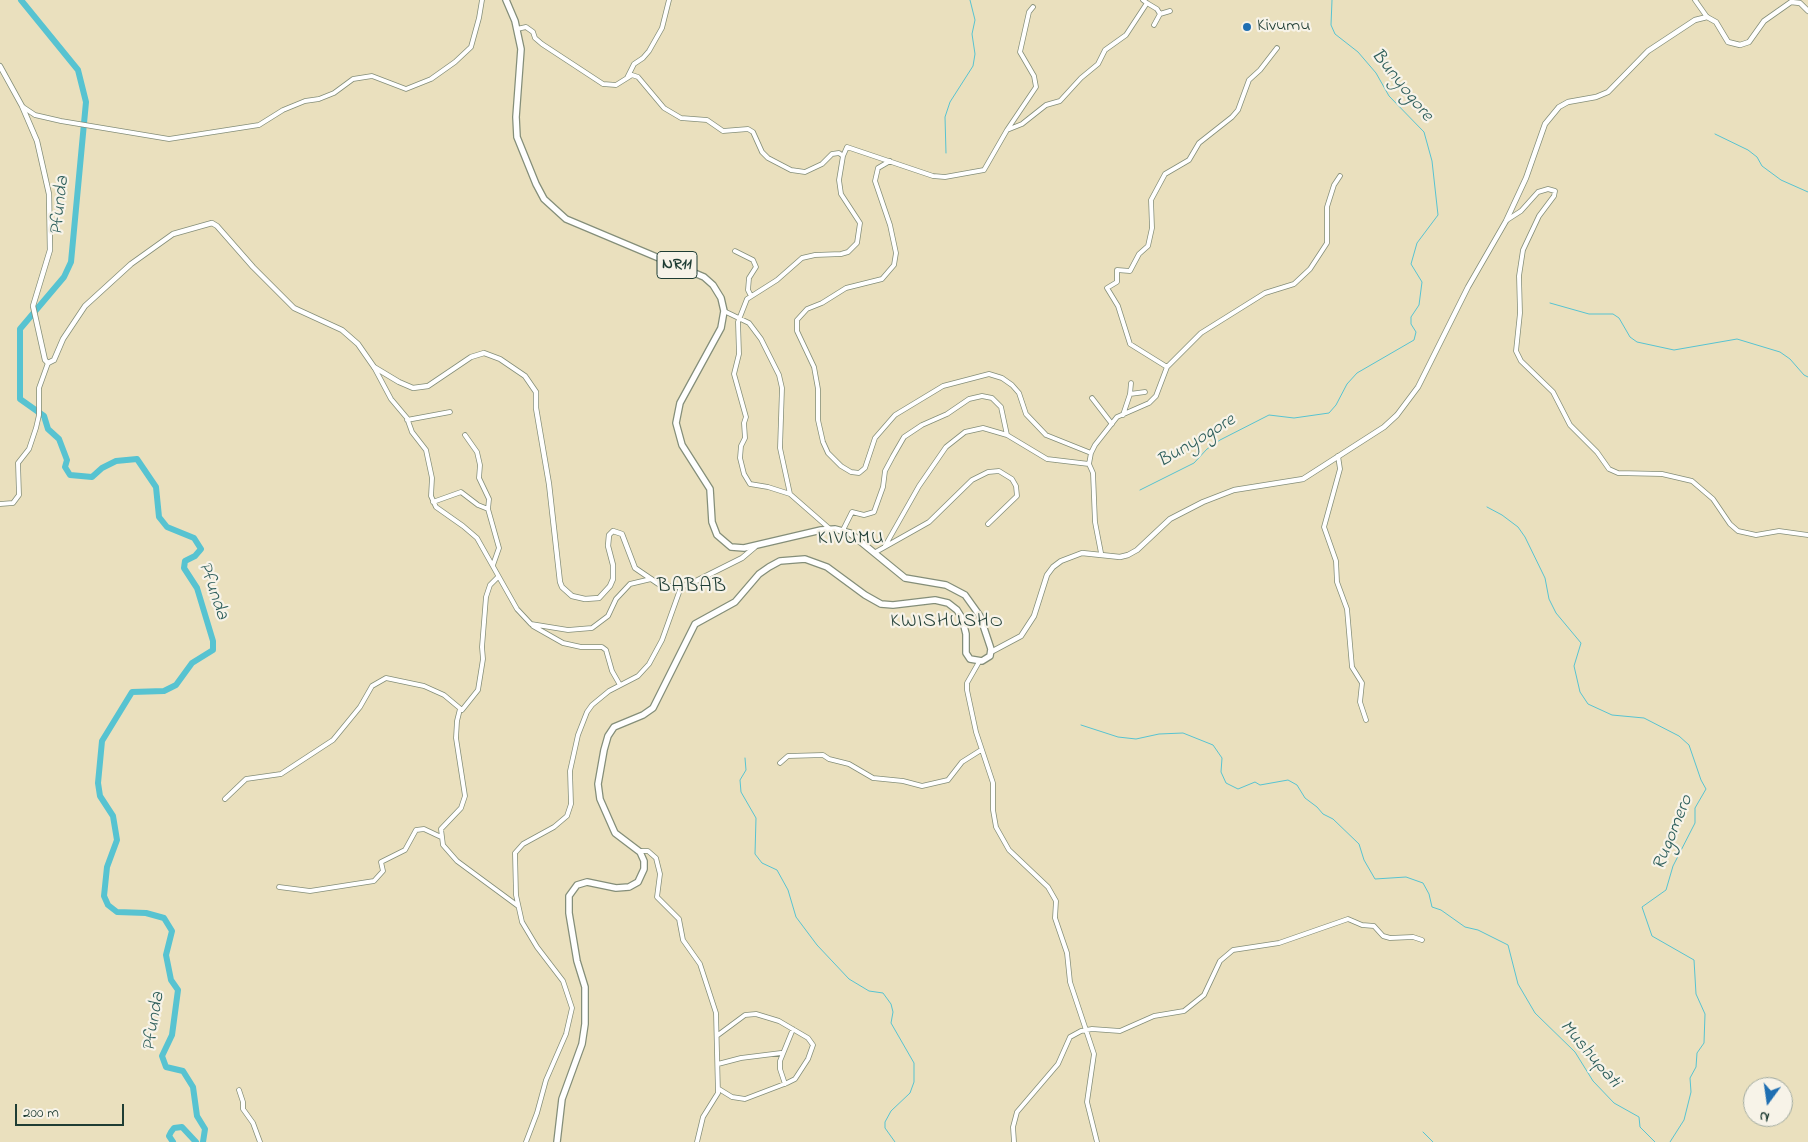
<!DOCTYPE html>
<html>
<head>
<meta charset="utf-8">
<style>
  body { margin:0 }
  #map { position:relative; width:1808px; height:1142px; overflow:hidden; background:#eae0be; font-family:"Indie Flower",sans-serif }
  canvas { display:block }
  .north { position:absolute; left:1743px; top:1077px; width:50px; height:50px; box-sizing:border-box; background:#f7f3e8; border:1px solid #a1aaa0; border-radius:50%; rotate:194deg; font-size:14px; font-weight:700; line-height:20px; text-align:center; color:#1f3d34 }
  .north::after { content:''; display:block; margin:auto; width:18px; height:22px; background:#1f6fb2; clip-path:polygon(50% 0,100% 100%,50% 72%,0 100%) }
  .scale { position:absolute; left:15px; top:1104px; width:109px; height:22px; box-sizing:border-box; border:2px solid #1f3d34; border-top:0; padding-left:6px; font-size:15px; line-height:18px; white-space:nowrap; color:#1f3d34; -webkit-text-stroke:4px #f7f3e8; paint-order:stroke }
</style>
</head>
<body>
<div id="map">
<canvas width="1808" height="1142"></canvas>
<div class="north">N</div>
<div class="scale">200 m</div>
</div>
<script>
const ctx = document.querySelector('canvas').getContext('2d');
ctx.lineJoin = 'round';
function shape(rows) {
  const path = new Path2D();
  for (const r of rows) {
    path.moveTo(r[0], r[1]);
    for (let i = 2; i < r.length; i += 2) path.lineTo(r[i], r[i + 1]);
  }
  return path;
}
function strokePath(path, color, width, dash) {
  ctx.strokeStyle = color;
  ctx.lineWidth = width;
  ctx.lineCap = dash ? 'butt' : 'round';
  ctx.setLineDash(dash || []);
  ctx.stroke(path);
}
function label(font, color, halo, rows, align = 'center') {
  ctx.font = font + ' "Indie Flower",sans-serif';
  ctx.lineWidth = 4.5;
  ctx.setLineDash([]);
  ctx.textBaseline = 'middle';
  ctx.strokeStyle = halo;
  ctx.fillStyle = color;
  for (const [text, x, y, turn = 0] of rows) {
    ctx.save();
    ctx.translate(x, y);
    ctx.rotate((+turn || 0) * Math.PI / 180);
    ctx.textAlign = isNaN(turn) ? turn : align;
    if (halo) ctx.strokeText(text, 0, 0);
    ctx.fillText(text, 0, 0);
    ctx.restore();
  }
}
strokePath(shape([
  [1715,134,1748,150,1757,157,1762,166,1781,180,1808,192],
  [946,153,945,117,950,102,973,66,975,54,972,34,975,20,970,0],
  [1550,303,1589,314,1613,314,1619,318,1630,337,1637,342,1674,350,1737,339,1780,352,1790,359,1804,375,1808,377],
  [1140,490,1194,463,1207,449,1220,440,1269,415,1294,418,1329,413,1336,405,1347,384,1357,373,1414,340,1416,332,1411,324,1411,317,1419,305,1422,282,1411,264,1417,243,1438,215,1432,161,1424,132,1389,96,1376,73,1358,52,1335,34,1331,25,1332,0],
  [1487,507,1502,515,1518,527,1525,537,1545,578,1549,599,1556,613,1581,643,1574,666,1580,692,1588,704,1612,715,1644,718,1679,736,1689,745,1701,780,1706,789,1695,808,1695,823,1673,866,1666,890,1642,907,1652,936,1694,960,1696,994,1705,1014,1704,1043,1697,1053,1696,1067,1690,1078,1691,1092,1684,1120,1670,1142],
  [1081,725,1118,737,1136,739,1159,734,1183,733,1213,745,1222,758,1221,772,1226,783,1238,789,1255,782,1260,785,1288,780,1297,785,1305,798,1317,807,1323,814,1333,819,1359,844,1364,860,1375,879,1406,877,1423,883,1429,894,1432,907,1441,910,1465,927,1478,930,1508,945,1518,984,1535,1013,1575,1052,1593,1081,1614,1103,1639,1117,1640,1127,1655,1142],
  [745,758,746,770,740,780,741,792,756,818,755,854,762,863,777,870,788,890,796,917,817,945,849,979,869,991,883,993,891,1004,893,1012,891,1023,914,1063,914,1082,910,1093,891,1111,885,1122,885,1128,895,1142],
  [1423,1132,1433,1142]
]), '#57c3d1', 1);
strokePath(shape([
  [21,0,78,70,86,102,71,262,64,277,20,329,20,399,44,416,48,429,59,439,67,460,65,467,70,475,92,477,102,468,116,461,137,459,156,487,159,517,167,527,194,538,201,549,195,556,185,561,184,568,197,588,213,641,213,650,192,663,176,685,164,691,132,692,102,741,98,783,100,796,113,816,117,840,107,867,104,896,108,905,117,912,146,913,164,918,172,931,166,955,171,980,178,990,172,1035,162,1056,166,1067,183,1071,193,1087,197,1116,205,1129,203,1142],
  [173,1142,169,1136,171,1132,174,1128,182,1127,196,1142]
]), '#57c3d1', 6);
const minor = shape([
  [1695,0,1707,17],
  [1147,3,1157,9,1160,14,1170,11],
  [1154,25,1160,14],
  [517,29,526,27,533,32,535,38,542,44,603,84,616,85,632,75,638,77,664,108,681,118,707,120,723,131,748,129,753,132,762,152,768,158,791,170,805,172,822,164,832,154,839,153,843,156,847,147,933,176,945,177,984,170,1007,130,1022,124,1046,105,1060,101,1081,78,1098,64,1105,50,1126,35,1147,3,1143,0],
  [627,78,634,64,643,58,649,51,662,28,669,0],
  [23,107,35,115,61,121,169,139,259,125,283,110,305,101,319,99,334,93,353,79,372,76,406,89,431,79,455,62,471,47,479,18,482,0],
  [1007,130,1036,87,1034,76,1020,52,1029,12,1033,7],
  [890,161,878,168,875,181,890,225,896,253,894,265,882,279,846,288,822,303,807,309,797,320,797,331,814,367,818,389,818,420,823,442,828,453,841,466,851,472,859,473,865,468,875,438,895,415,943,386,989,374,1002,378,1012,385,1019,393,1026,414,1046,435,1091,453],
  [1507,220,1521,211,1538,192,1548,189,1555,191,1554,196,1539,216,1523,250,1519,276,1520,313,1516,351,1521,361,1553,392,1570,425,1597,452,1609,469,1618,473,1662,474,1692,481,1713,499,1730,524,1738,531,1756,535,1779,531,1808,535],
  [735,251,753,260,756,267,749,278,748,290,751,296],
  [724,311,749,323,761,339,779,375,782,388,780,448,790,494],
  [374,367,391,399,407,418,412,432,426,450,432,478,431,496,436,507,463,526,477,538,517,609,531,624,568,630,592,628,608,616,616,599,630,584,651,579],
  [1167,367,1130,344,1118,306,1107,288,1117,282,1117,270,1130,271,1139,254,1148,246,1152,228,1151,200,1165,174,1189,160,1199,143,1232,117,1238,110,1249,80,1260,70,1277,48],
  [1130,394,1145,392],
  [1092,398,1112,424],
  [1123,415,1130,394,1131,383],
  [407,420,450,412],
  [465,435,477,452,480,465,479,478,489,499,488,509],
  [1338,456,1340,469,1324,527,1336,561,1337,582,1347,609,1352,667,1362,683,1360,702,1366,720],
  [1089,464,1091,453,1095,445,1117,417,1149,403,1156,396,1167,367,1201,333,1265,293,1294,284,1310,269,1327,243,1327,207,1334,185,1340,176],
  [433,502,461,492,478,505,488,509,499,548,493,565],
  [0,504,13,503,19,495,18,463,29,449,36,428,39,415,39,388,48,363],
  [830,529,790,494,768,487,750,484,744,474,740,458,741,446,745,438,744,423,746,417,734,374,739,354,738,322,747,299,777,280,802,258,815,255,841,254,848,252,857,243,860,223,841,194,839,180,843,156],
  [843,530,852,512,864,515,874,512,883,487,885,471,893,456,904,437,922,425,947,414,969,399,982,396,992,398,1001,407,1007,435],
  [885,546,919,486,946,447,965,432,983,428,1007,435,1047,459,1089,464,1093,473,1095,522,1101,553],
  [874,553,929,522,972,480,988,472,999,471,1012,479,1016,486,1017,496,988,524],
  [533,626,563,643,581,647,602,647,606,650,612,671,620,685],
  [979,662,967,683,967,690,976,732,993,783,993,810,996,827,1009,850,1048,887,1056,901,1055,918,1067,953,1070,982,1094,1054,1087,1102,1097,1142],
  [460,709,457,721,456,738,465,796,461,808,441,829,443,845,457,861,518,906],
  [780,763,788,756,823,755,829,759,849,764,873,778,903,781,922,786,948,780,962,762,981,750],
  [225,799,246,779,281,774,333,740,360,707,372,686,386,678,424,686,444,695,462,710,478,690,483,659,482,647,486,597,490,585,498,577],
  [639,851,648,851,656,858,660,874,657,897,679,919,683,940,700,964,716,1013,718,1093,703,1117,697,1142],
  [279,887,310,891,374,881,383,871,381,862,405,850,416,830,424,829,441,837],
  [718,1035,745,1015,756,1014,779,1021,808,1038,813,1045,808,1059,795,1079,787,1083,745,1099,732,1097,719,1089],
  [718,1064,741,1058,781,1053],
  [785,1084,780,1069,780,1061,793,1029],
  [239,1090,243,1102,243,1109,253,1123,260,1142],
  [526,1142,537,1113,546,1080,566,1034,572,1008,563,981,537,947,522,922,516,895,515,853,523,844,554,827,567,816,571,804,570,771,578,735,587,712,592,705,609,691,638,676,649,664,662,640,681,587],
  [1014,1142,1013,1127,1017,1112,1058,1064,1070,1037,1081,1031,1092,1029,1120,1031,1154,1016,1184,1011,1204,995,1220,961,1233,950,1279,943,1348,919,1362,925,1374,926,1383,936,1390,938,1413,937,1422,940]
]);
const major = shape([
  [0,66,22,106,37,141,49,194,50,250,33,306,45,360,48,363,54,360,63,339,85,306,131,264,173,234,212,223,217,226,253,267,294,308,342,330,358,344,374,367,399,382,413,388,428,386,471,357,484,353,500,359,525,376,536,392,536,408,549,484,560,582,562,587,572,596,585,599,599,598,610,586,613,579,613,565,608,546,609,535,613,531,622,534,635,568,660,585,667,586,681,587,696,581,742,558,755,547],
  [991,652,1021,636,1034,616,1047,575,1053,567,1061,561,1082,553,1120,557,1128,555,1137,550,1170,519,1203,502,1234,490,1303,479,1384,427,1397,415,1418,387,1468,287,1506,221,1526,178,1545,124,1559,107,1568,102,1596,97,1608,92,1648,51,1695,20,1707,17,1716,22,1728,42,1740,45,1749,42,1764,21,1791,2,1800,3,1808,11]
]);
const highway = shape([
  [506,0,515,21,521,49,516,117,517,137,536,184,544,199,566,219,704,277,713,285,721,298,724,311,721,328,680,403,676,423,682,445,710,489,712,522,717,535,731,547,744,548,821,530,835,529,850,533,905,578,946,585,965,595,980,616,991,649,990,656,982,661,970,659,966,653,966,634,962,618,957,610,948,603,935,600,893,605,881,604,865,595,827,567,805,559,780,561,769,567,759,574,735,602,695,624,653,708,643,715,614,727,608,736,604,750,598,784,600,799,615,833,640,852,644,861,644,869,638,882,629,887,616,888,587,882,577,885,569,896,569,913,577,961,585,987,585,1024,582,1044,562,1099,557,1142]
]);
strokePath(minor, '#848e79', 5.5);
strokePath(major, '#848e79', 6);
strokePath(highway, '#848e79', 8);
strokePath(minor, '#fff', 4);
strokePath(major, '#fff', 4.5);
strokePath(highway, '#fff', 5.5);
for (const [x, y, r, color] of [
  [1247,27,5,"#1f6fb2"]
]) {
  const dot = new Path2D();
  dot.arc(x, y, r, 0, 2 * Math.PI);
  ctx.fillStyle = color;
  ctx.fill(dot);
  strokePath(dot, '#f7f3e8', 2);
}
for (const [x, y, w] of [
  [677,265,40]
]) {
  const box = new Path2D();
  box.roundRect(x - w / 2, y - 13.5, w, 27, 4);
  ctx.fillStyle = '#f7f3e8';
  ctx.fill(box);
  strokePath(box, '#1f3d34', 1);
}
label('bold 16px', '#1f3d34', null, [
  ["NR11",677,265]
]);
label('18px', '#1f3d34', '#f7f3e8', [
  ["Kivumu",1257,27]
], 'left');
label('italic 19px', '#2d5e5b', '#f7f3e8', [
  ["Bunyogore",1401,86,51],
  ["Pfunda",61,206,-84],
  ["Bunyogore",1197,442,-31],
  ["Pfunda",212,591,71],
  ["Rugomero",1674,833,-68],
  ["Pfunda",155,1022,-81],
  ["Mushupati",1589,1055,49]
]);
ctx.letterSpacing = '1px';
label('20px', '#1f3d34', '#f7f3e8', [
  ["KIVUMU",851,540],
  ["BABAB",692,588],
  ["KWISHUSHO",947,623]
]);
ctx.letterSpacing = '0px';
</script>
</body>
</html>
